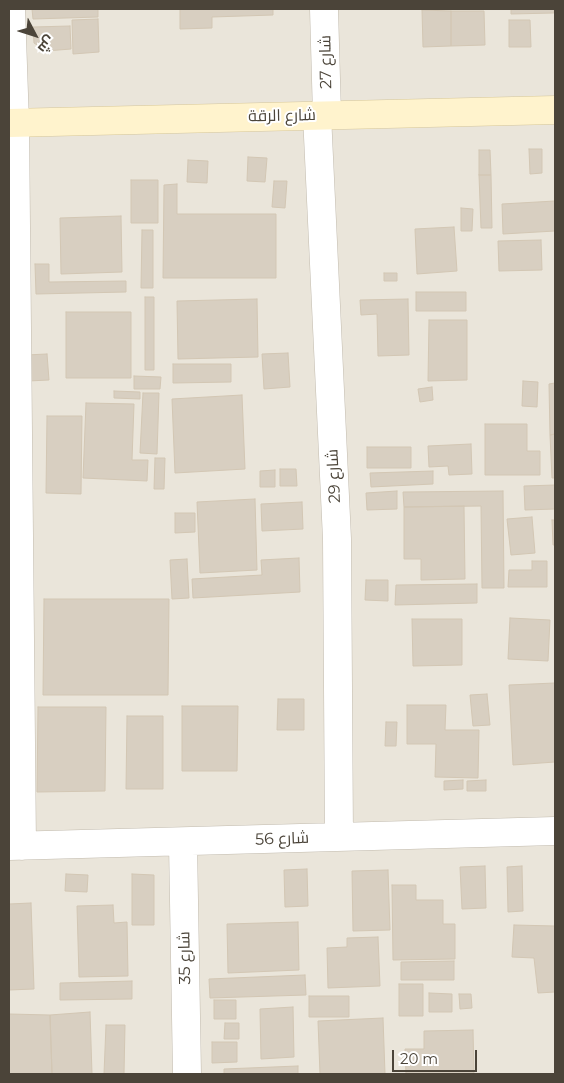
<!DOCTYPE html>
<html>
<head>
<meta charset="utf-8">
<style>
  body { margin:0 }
  #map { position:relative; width:564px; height:1083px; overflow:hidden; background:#f6f3ec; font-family:Montserrat,Cairo,sans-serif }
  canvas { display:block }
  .frame { position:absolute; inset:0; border:10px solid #4b4439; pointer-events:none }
  .north { position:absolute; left:10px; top:10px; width:50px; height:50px; -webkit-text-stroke:4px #fff; paint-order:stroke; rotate:130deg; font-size:14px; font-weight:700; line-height:20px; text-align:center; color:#4b4439 }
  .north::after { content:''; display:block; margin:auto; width:18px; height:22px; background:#4b4439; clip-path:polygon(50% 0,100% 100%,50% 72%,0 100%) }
  .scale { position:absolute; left:392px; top:1050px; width:85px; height:22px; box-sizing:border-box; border:2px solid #4b4439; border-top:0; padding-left:6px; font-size:15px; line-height:18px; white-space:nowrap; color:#4b4439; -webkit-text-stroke:4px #fff; paint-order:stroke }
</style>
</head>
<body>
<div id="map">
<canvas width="564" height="1083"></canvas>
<div class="frame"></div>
<div class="north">ش</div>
<div class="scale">20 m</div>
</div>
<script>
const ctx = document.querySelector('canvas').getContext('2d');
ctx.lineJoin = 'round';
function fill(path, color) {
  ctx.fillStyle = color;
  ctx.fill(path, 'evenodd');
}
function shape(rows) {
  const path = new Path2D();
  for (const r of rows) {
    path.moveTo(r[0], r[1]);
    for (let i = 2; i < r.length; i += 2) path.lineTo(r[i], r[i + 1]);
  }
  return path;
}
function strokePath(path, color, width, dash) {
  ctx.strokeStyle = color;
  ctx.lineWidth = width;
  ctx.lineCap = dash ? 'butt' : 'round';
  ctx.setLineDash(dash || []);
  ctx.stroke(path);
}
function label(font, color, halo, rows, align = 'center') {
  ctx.font = font + ' Montserrat,Cairo,sans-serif';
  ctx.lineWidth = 4;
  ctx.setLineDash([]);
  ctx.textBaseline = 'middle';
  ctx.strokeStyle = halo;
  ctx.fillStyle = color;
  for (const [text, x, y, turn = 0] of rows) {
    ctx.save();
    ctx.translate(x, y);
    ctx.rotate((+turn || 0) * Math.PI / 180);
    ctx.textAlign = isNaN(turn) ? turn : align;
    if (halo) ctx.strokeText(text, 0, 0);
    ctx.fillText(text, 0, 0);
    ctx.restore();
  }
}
fill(shape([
  [9,9,555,9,555,1074,9,1074]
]), '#eae5da');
const building = shape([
  [32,9,98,9,98,17,33,19,32,9],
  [180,9,273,9,273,15,212,17,212,28,180,29,180,9],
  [511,9,554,9,554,13,511,14,511,9],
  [422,10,451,11,451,46,423,47,422,10],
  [451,11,484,11,485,45,451,46,451,11],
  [98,19,99,52,73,54,72,20,98,19],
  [509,20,530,20,531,47,509,47,509,20],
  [70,26,71,49,46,51,34,43,33,27,70,26],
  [529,149,542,149,542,173,530,174,529,149],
  [479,150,490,150,491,175,479,175,479,150],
  [248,157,267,158,265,182,247,181,248,157],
  [188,160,208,161,207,183,187,182,188,160],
  [479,175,491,175,492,228,481,228,479,175],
  [131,180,158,180,158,223,131,223,131,180],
  [274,181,287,181,285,208,272,207,274,181],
  [177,184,177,214,276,214,276,278,163,278,164,185,177,184],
  [555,201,555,231,503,234,502,204,555,201],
  [461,208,473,209,472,231,461,231,461,208],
  [121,216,122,272,61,274,60,218,121,216],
  [454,227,457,271,417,274,415,229,454,227],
  [142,230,153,230,153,288,141,288,142,230],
  [541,240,542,270,499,271,498,241,541,240],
  [35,264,49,264,49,282,126,281,126,292,36,294,35,264],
  [384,273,397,273,397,281,384,281,384,273],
  [416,292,466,292,466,311,416,311,416,292],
  [145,297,154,297,154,370,145,370,145,297],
  [257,299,258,357,178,359,177,301,257,299],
  [408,299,409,355,378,356,377,314,361,315,360,300,408,299],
  [66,312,131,312,131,378,66,378,66,312],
  [429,320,467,320,467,380,428,381,429,320],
  [288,353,290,387,264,389,262,354,288,353],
  [47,354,49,380,28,381,26,355,47,354],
  [173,364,231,364,231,382,173,383,173,364],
  [134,376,161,377,160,389,134,389,134,376],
  [523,381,538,382,537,407,522,406,523,381],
  [555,383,555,434,550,435,549,384,555,383],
  [432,387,433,400,420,402,418,389,432,387],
  [114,391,140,392,140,399,114,398,114,391],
  [143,393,159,393,157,454,140,453,143,393],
  [242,395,245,469,175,473,172,399,242,395],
  [86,403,134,404,132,460,148,460,147,481,83,478,86,403],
  [47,416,82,416,81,494,46,493,47,416],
  [485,424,527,424,527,451,540,451,540,475,485,475,485,424],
  [555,434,555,478,552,478,550,435,555,434],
  [471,444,472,474,449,475,448,466,429,467,428,446,471,444],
  [367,447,411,447,411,468,367,468,367,447],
  [155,458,165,458,164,489,154,489,155,458],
  [280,469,296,469,297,486,280,486,280,469],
  [275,470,275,487,260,487,260,471,275,470],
  [433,471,433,484,371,487,370,473,433,471],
  [555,485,555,509,525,510,524,486,555,485],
  [397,491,397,509,367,510,366,493,397,491],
  [503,491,504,588,482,588,481,506,404,507,403,492,503,491],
  [255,499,257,570,200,573,197,502,255,499],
  [302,502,303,529,262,531,261,504,302,502],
  [464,506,465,579,421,580,421,559,404,559,404,507,464,506],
  [175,513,195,513,195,532,175,533,175,513],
  [532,517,535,553,511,555,507,519,532,517],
  [552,520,555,520,555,545,553,545,552,520],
  [299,558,300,592,193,598,192,579,262,575,261,560,299,558],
  [187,559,189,598,172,599,170,560,187,559],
  [532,561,547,561,547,587,508,587,509,570,532,570,532,561],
  [366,580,388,580,388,601,365,600,366,580],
  [477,584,477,603,395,605,396,585,477,584],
  [44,599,169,599,168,695,43,695,44,599],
  [510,618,550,620,548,661,508,659,510,618],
  [412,619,462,619,462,665,413,666,412,619],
  [555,683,555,762,513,765,509,685,555,683],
  [487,694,490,725,473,726,470,695,487,694],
  [278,699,304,699,304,730,277,730,278,699],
  [407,705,446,705,445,730,479,730,478,778,435,777,436,744,407,744,407,705],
  [182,706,238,706,237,771,182,771,182,706],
  [38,707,106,707,105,791,37,792,38,707],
  [127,716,163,716,163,789,126,789,127,716],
  [386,722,397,722,396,746,385,746,386,722],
  [463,780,463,789,444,790,444,781,463,780],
  [486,780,486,791,467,791,467,781,486,780],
  [485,866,486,908,462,909,460,867,485,866],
  [522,866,523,911,508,912,507,867,522,866],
  [307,869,308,906,285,907,284,870,307,869],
  [388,870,390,930,353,931,352,871,388,870],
  [66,874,88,875,87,892,65,891,66,874],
  [132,874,154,875,154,925,132,925,132,874],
  [392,885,416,885,416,900,443,900,443,924,455,924,455,959,393,960,392,885],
  [31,903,34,989,9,990,9,904,31,903],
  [113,905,114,923,127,922,128,976,79,977,77,906,113,905],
  [298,922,299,970,228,973,227,924,298,922],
  [514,925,555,926,555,992,538,993,534,958,512,957,514,925],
  [378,937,380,986,328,988,327,948,347,947,347,938,378,937],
  [454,961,454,980,401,980,401,962,454,961],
  [305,975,306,995,210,998,209,979,305,975],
  [132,981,132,999,60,1000,60,983,132,981],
  [399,984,423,984,423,1016,399,1016,399,984],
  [429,993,452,994,452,1012,429,1012,429,993],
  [459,994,471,994,472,1008,460,1009,459,994],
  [309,996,349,996,349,1017,309,1017,309,996],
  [214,1000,236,1000,236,1019,214,1019,214,1000],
  [293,1007,294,1057,261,1059,260,1009,293,1007],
  [90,1012,92,1074,52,1074,50,1015,90,1012],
  [9,1014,50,1015,52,1074,9,1074,9,1014],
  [383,1018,385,1074,320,1074,318,1021,383,1018],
  [225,1023,239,1023,239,1039,224,1039,225,1023],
  [106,1025,125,1025,124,1074,104,1074,106,1025],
  [473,1030,474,1074,406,1074,405,1049,424,1049,424,1031,473,1030],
  [212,1042,237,1042,237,1062,212,1063,212,1042],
  [298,1066,298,1074,224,1074,224,1069,298,1066]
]);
fill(building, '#d8cfc1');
strokePath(building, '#d3c7b4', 1);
const street = shape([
  [11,9,15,123,22,846],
  [324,9,327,115],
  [317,115,337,539,339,837],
  [183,843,187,1074],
  [9,846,555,831]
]);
const secondary = shape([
  [9,123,555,110]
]);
strokePath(street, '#c2bbae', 29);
strokePath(secondary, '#d6c79b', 29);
strokePath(street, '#fff', 28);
strokePath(secondary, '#fff3cd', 28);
label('16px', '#4b4439', '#fff', [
  ["شارع 27",326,62,-91],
  ["شارع الرقة",282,116,-1],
  ["شارع 29",334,476,-93],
  ["شارع 56",282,839,-2],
  ["شارع 35",185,958,-91]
]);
</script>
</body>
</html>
